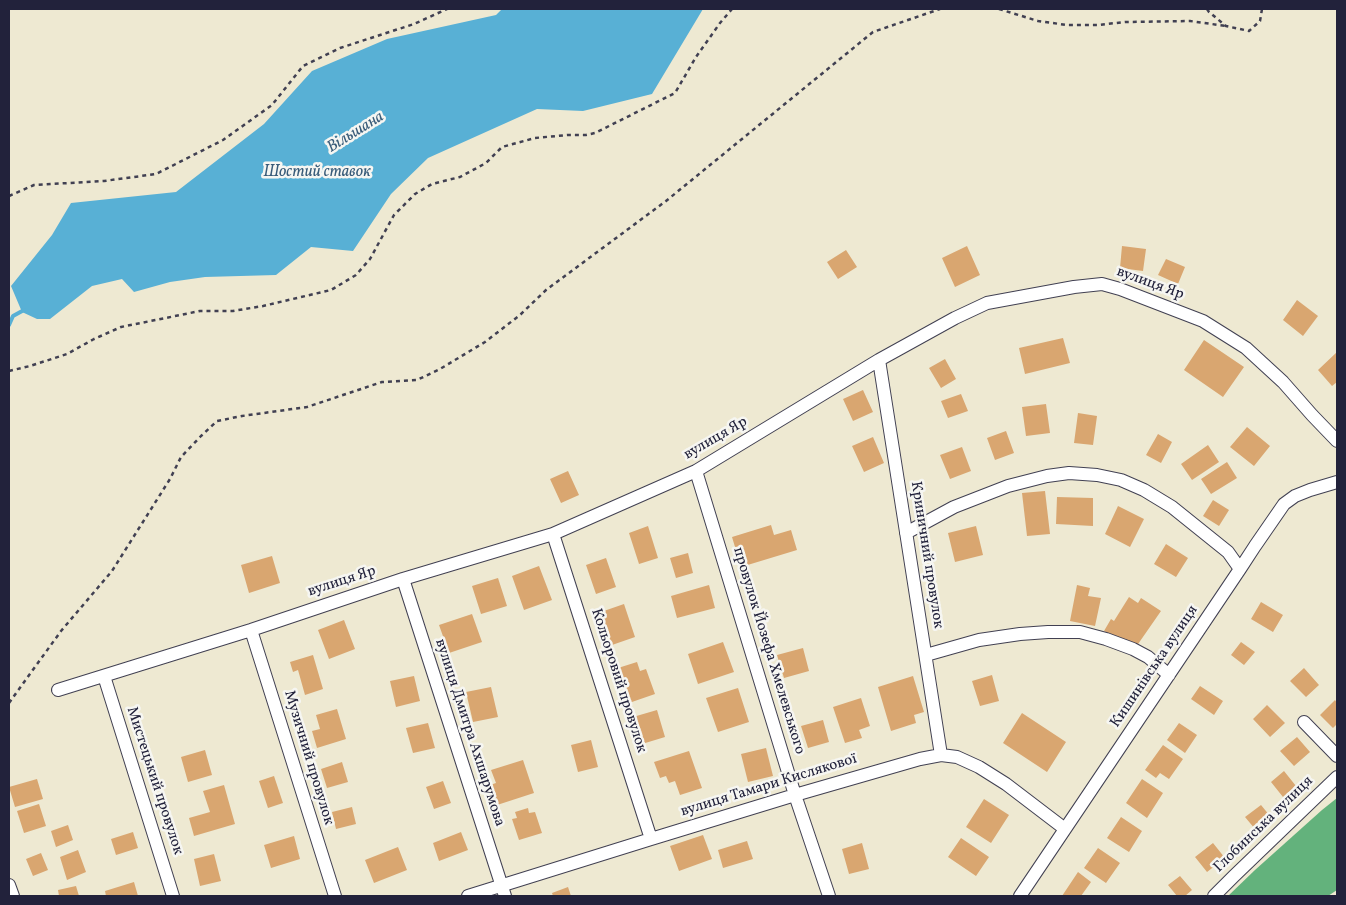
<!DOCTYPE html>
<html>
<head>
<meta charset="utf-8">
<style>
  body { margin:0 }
  #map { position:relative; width:1346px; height:905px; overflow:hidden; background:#eee9d2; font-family:Vollkorn,serif }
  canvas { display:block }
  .frame { position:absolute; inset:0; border:10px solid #22223b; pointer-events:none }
</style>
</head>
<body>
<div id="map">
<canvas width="1346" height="905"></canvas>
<div class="frame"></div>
</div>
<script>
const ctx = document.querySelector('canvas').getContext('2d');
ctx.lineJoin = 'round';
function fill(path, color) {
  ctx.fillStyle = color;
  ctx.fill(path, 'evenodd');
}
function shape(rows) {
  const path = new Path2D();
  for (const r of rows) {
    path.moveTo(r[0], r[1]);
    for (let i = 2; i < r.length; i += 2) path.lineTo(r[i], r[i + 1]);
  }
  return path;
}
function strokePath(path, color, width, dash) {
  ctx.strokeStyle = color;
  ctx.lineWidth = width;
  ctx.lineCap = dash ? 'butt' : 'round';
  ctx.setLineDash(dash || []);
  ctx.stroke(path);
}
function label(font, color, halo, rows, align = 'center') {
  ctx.font = font + ' Vollkorn,serif';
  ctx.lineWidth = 5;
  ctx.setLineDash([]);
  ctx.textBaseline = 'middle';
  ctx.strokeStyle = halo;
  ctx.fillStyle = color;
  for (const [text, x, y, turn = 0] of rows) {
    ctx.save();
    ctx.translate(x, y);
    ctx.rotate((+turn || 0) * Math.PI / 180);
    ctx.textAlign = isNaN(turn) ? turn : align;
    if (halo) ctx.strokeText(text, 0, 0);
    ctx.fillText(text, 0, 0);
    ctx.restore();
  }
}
fill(shape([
  [1337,798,1337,890,1328,896,1228,896,1255,870,1322,810]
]), '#63b27c');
fill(shape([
  [502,9,703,9,652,94,583,111,537,109,428,158,391,194,353,251,311,247,276,275,205,277,170,282,134,292,122,279,92,286,50,319,37,319,22,312,11,286,52,235,71,203,176,192,264,124,312,71,387,39,496,15]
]), '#58b0d5');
strokePath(shape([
  [9,325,13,316,24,310]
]), '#58b0d5', 4);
fill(shape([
  [967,246,980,275,955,287,942,258],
  [1122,246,1146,249,1143,271,1120,268],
  [846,250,857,267,838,279,827,262],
  [1166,259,1185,267,1178,284,1158,275],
  [1297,300,1318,316,1303,336,1283,320],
  [1063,338,1070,363,1025,374,1019,348],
  [1204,340,1244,367,1223,397,1184,370],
  [1337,352,1337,382,1332,386,1318,370],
  [945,359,956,379,941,388,929,368],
  [863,390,873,412,853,421,843,399],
  [961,394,968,411,948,418,941,401],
  [1046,404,1050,433,1026,436,1022,407],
  [1078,413,1097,416,1093,445,1074,443],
  [1247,427,1270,446,1254,466,1230,447],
  [1006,431,1014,453,995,460,987,438],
  [1158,434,1172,442,1161,463,1146,455],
  [873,437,884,463,864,472,852,446],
  [1208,445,1219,462,1192,480,1181,464],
  [962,447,971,471,950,479,940,455],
  [1227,462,1237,478,1211,494,1201,479],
  [568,471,579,495,561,503,550,479],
  [1045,491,1050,534,1027,536,1022,493],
  [1057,497,1093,498,1093,526,1056,524],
  [1213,500,1229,510,1219,526,1203,516],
  [1118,506,1144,519,1130,547,1105,534],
  [771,525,774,535,791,530,797,550,741,567,732,537],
  [648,526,658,558,639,564,629,533],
  [976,526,983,555,955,562,948,533],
  [1166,544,1188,558,1176,577,1154,564],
  [688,553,693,573,676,578,670,558],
  [272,556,280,583,249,593,241,565],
  [606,558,616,587,596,594,586,565],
  [539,566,552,600,524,610,512,576],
  [498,578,507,606,481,614,472,586],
  [709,585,715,608,677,618,671,596],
  [1077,585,1090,588,1088,596,1101,598,1095,626,1070,621],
  [1129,597,1138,603,1141,598,1161,611,1136,647,1104,631,1111,619,1114,621],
  [1261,602,1283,615,1273,632,1251,619],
  [624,604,635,637,612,645,601,612],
  [472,614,482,642,449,653,439,625],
  [344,620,355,649,329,659,318,630],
  [723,642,734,672,698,684,688,654],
  [1241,642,1255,652,1244,665,1231,655],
  [803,648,809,671,784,678,777,655],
  [313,655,323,689,305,695,298,670,293,672,290,662],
  [637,662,640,671,646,669,655,694,629,703,618,668],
  [1304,668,1319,685,1306,697,1290,681],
  [992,675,999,701,980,706,972,681],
  [414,676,420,701,396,707,390,681],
  [913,676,924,712,914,715,916,723,891,731,878,687],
  [1200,686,1223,701,1214,715,1191,699],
  [491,687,498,717,473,722,466,692],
  [738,688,749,722,718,732,706,698],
  [861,698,870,726,859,730,862,738,845,743,833,707],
  [1335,700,1337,703,1337,724,1333,728,1320,715],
  [1267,705,1285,723,1270,737,1253,719],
  [337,709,346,739,317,748,312,731,320,729,316,715],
  [657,710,665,737,642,744,633,717],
  [1022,713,1066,742,1047,772,1003,743],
  [823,720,829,742,808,748,801,726],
  [428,723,435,748,413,753,406,728],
  [1179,723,1197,735,1185,753,1167,740],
  [1297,737,1310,752,1294,766,1280,751],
  [591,740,598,767,578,772,571,745],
  [1163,745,1183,759,1169,779,1160,773,1156,778,1145,770],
  [766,748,773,776,748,782,741,754],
  [205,750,212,775,188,782,181,757],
  [689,751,702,788,680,795,675,781,669,783,666,776,660,778,654,762],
  [523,760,534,793,494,806,487,786,496,783,491,770],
  [342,762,348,782,327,788,321,769],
  [1284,771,1296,786,1283,797,1271,782],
  [274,776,283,803,268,808,259,781],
  [37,779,43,799,15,807,9,787],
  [1142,779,1163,793,1147,818,1126,803],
  [443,781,451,803,434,809,426,787],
  [224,785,235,824,194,836,189,818,210,812,203,791],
  [984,799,1009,815,991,843,966,827],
  [39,804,46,826,24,833,17,811],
  [1261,805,1270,816,1255,829,1245,817],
  [352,807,356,824,336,829,332,812],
  [528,808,529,813,535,812,542,833,519,840,512,819,517,818,515,812],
  [1121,817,1142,831,1129,852,1107,838],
  [68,825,73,840,56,847,51,831],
  [133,832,138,848,116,855,111,839],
  [461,832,468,850,439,861,433,843],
  [703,835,712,859,679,871,670,846],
  [294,836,300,859,271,868,264,845],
  [961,838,989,857,976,876,948,857],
  [747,841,753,859,723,868,718,850],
  [862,843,869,869,849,874,842,849],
  [1213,843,1225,858,1207,872,1195,857],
  [398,847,407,870,374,883,365,860],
  [1098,848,1120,863,1106,883,1084,868],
  [78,850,86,872,67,880,60,857],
  [41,853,48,870,33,876,26,859],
  [214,854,221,881,200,886,194,859],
  [1078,872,1091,882,1081,896,1062,896],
  [1180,876,1192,890,1185,896,1177,896,1168,885],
  [134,882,138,896,106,896,105,891],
  [76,886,79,896,59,896,58,890],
  [568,887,571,896,553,896,552,893]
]), '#d9a670');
const minor = shape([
  [879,360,941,755],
  [696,471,795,795,829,896],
  [906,533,954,507,1008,486,1047,476,1069,473,1097,475,1121,480,1144,490,1172,507,1228,552,1240,569],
  [553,534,651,839],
  [403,579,505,896],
  [251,630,335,896],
  [926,655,979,640,1020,634,1048,632,1080,632,1106,639,1133,649,1148,657,1169,675],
  [104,676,173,896],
  [58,690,251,630,403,579,553,534,696,471,879,360,955,318,987,303,1074,287,1102,284,1120,289,1203,321,1246,348,1283,382,1312,415,1337,441],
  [1304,722,1337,756],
  [9,885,13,896],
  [468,896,651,839,795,795,920,759,941,755,957,757,979,767,1006,784,1065,829],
  [1020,896,1240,569,1255,546,1284,504,1295,496,1310,490,1337,482],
  [1214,896,1234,876,1337,777]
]);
strokePath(minor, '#414052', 14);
strokePath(shape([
  [999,9,1038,21,1067,25,1098,25,1125,22,1190,21,1226,26],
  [1207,9,1209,12,1226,26,1249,31,1260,21,1262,9],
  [9,196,34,185,104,181,156,174,223,140,272,105,303,66,340,48,414,24,447,9],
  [9,371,30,366,67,354,94,339,121,327,200,311,233,311,263,306,331,290,356,275,370,259,394,215,415,194,432,184,460,177,486,163,502,147,535,138,567,135,586,135,595,133,675,93,696,57,720,23,732,9],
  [9,703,61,631,112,571,170,479,181,457,201,436,217,421,242,416,307,407,382,382,417,380,440,369,485,342,520,315,546,290,666,201,873,32,940,9]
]), '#414052', 2.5, [4, 4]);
strokePath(minor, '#fff', 12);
label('15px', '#22223b', '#f6f6f2', [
  ["вулиця Яр",1150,284,20],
  ["вулиця Яр",716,439,-30],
  ["Криничний провулок",926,555,81],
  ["вулиця Яр",342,582,-18],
  ["провулок Йозефа Хмелевського",768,651,73],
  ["Кишинівська вулиця",1155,667,-56],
  ["Кольоровий провулок",618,681,72],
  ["вулиця Дмитра Ахшарумова",469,733,72],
  ["Музичний провулок",308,758,73],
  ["Мистецький провулок",154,781,72],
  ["вулиця Тамари Кислякової",769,786,-17],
  ["Глобинська вулиця",1264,825,-44]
]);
label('italic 16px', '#385b79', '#f6f6f2', [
  ["Вільшана",356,133,-32],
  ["Шостий ставок",317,173]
]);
</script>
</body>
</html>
